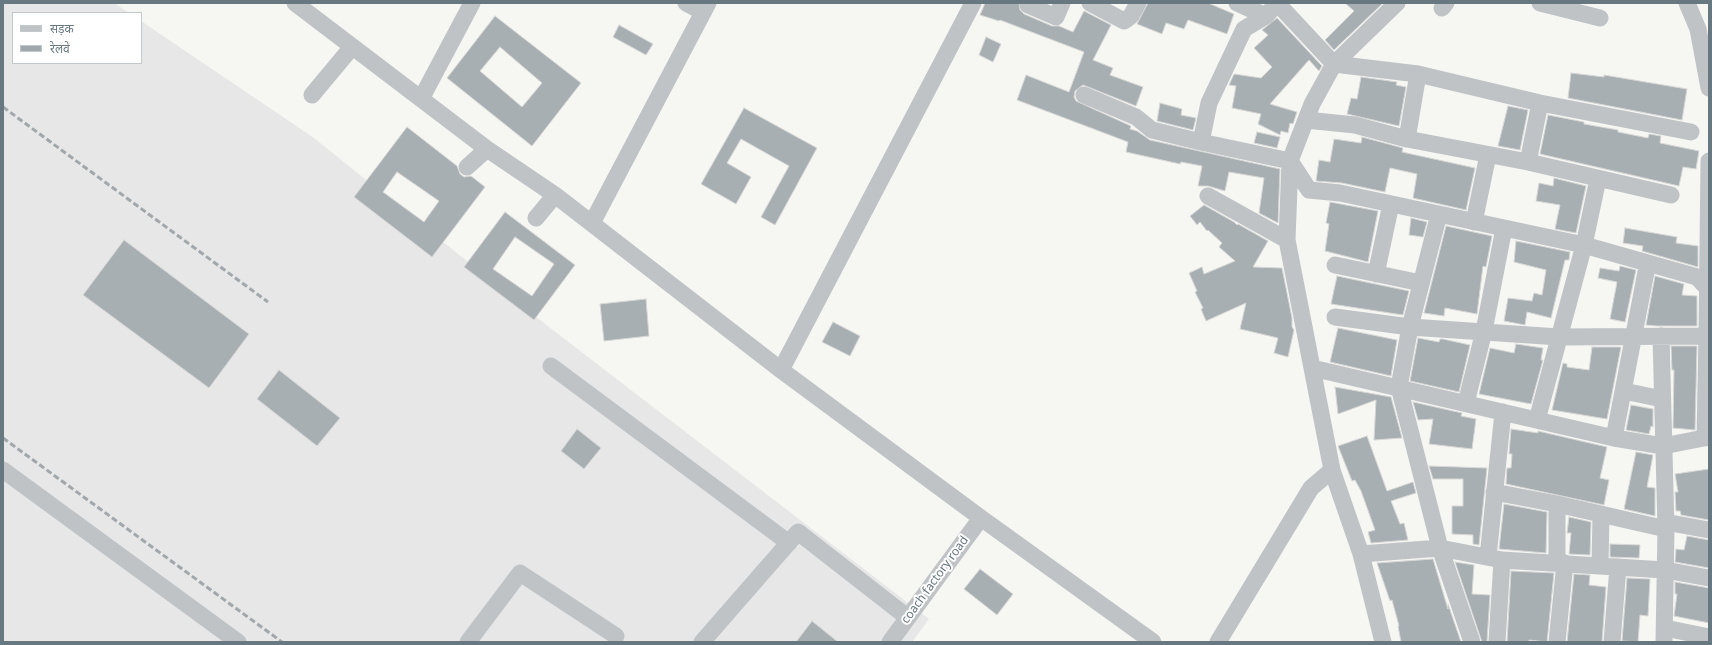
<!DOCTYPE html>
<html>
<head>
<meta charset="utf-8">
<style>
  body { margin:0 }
  #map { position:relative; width:1712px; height:645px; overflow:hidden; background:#f6f6f3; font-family:"Noto Sans","Noto Sans Devanagari",sans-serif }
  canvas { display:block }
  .frame { position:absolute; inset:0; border:4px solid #677881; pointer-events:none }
  .legend { position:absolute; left:12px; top:12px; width:130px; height:52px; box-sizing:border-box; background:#fff; border:1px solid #c2c9cd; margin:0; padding:5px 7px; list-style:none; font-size:12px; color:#677881 }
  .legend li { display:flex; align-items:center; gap:8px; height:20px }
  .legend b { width:20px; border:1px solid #c2c9cd }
</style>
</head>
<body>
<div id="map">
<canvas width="1712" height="645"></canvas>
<div class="frame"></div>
<ul class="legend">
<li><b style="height:5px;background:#bfc3c6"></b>सड़क</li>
<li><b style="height:5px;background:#a1a7ab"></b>रेलवे</li>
</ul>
</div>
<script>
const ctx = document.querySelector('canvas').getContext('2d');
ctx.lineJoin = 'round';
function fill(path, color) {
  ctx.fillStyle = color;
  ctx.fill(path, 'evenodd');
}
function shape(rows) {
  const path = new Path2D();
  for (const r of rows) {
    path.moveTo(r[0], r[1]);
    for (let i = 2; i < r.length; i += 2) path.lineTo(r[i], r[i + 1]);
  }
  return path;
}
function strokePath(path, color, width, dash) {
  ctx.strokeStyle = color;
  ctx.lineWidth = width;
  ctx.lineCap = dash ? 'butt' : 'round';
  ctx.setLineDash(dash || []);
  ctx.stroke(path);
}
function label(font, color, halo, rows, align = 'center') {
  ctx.font = font + ' "Noto Sans",sans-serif';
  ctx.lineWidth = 4;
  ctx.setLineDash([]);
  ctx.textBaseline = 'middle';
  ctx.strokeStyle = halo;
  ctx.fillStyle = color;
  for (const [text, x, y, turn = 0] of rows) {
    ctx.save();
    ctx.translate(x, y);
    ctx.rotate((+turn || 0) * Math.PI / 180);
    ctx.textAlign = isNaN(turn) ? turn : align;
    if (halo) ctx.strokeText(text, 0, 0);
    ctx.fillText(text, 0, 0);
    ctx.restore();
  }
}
fill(shape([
  [3,3,114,3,129,13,13,13,13,63,141,63,141,21,314,138,545,324,929,619,912,642,3,642]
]), '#e6e7e6');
const building = shape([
  [985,3,1019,3,1020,10,1024,14,1052,26,1059,26,1073,32,1084,11,1111,25,1093,60,1113,68,1110,75,1143,87,1136,106,1083,85,1075,91,1074,97,1076,101,1131,126,1130,129,1137,131,1150,140,1280,169,1278,223,1259,213,1264,178,1229,172,1225,191,1208,186,1198,186,1202,166,1181,162,1180,164,1126,152,1128,142,1017,100,1026,75,1069,92,1084,52,1000,20,999,21,980,15,985,3],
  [1148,3,1208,3,1234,14,1227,34,1188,20,1184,29,1166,23,1162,34,1137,24,1148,3],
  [1345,3,1383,3,1334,50,1325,40,1354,11,1345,3],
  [495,16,581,83,532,146,447,78,495,16],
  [500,47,542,83,522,107,480,71,500,47],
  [1277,18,1322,66,1319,71,1309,60,1270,104,1297,112,1293,124,1290,123,1288,133,1281,131,1280,135,1258,124,1261,114,1232,108,1236,86,1229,85,1234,74,1261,78,1272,67,1254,48,1268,35,1262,30,1277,18],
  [619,25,653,44,646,55,613,37,619,25],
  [986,37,1001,44,993,62,979,55,986,37],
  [1571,73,1604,77,1604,75,1687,89,1682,120,1568,98,1571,73],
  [1361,77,1397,82,1396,85,1406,87,1399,126,1347,114,1351,98,1357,99,1361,77],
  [1160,103,1182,109,1181,115,1196,118,1193,130,1157,121,1160,103],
  [1508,106,1528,110,1520,150,1498,146,1508,106],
  [744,108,817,148,775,225,761,217,789,166,741,139,727,163,751,177,736,204,701,184,744,108],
  [1548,115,1584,122,1584,124,1618,130,1618,132,1648,138,1649,134,1661,136,1660,143,1699,151,1696,169,1683,167,1679,186,1540,154,1548,115],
  [407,127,457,166,460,174,464,177,471,176,485,187,432,257,354,197,407,127],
  [397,172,439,201,424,222,383,192,397,172],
  [1257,132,1280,137,1277,148,1254,143,1257,132],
  [1362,137,1403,148,1402,152,1475,168,1466,210,1413,198,1417,174,1390,168,1385,192,1342,183,1316,181,1319,160,1330,162,1334,139,1361,143,1362,137],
  [1554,178,1586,186,1576,233,1555,229,1560,205,1536,201,1539,183,1553,186,1554,178],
  [1330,202,1378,211,1368,262,1325,251,1329,224,1326,223,1330,202],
  [1204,205,1234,222,1237,225,1238,224,1268,241,1253,267,1282,268,1292,318,1292,327,1294,330,1288,357,1274,353,1278,338,1240,329,1246,303,1206,321,1201,309,1203,308,1195,292,1197,291,1189,273,1202,267,1204,274,1235,261,1219,247,1222,243,1208,230,1207,231,1200,222,1197,225,1190,216,1204,205],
  [505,212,575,265,534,320,464,267,505,212],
  [515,237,554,264,532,296,493,269,515,237],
  [1411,218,1427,222,1423,237,1409,235,1411,218],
  [1446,226,1492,236,1486,267,1483,266,1477,314,1445,308,1444,316,1424,313,1446,226],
  [1625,228,1677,237,1676,243,1698,246,1698,267,1642,251,1643,246,1623,243,1625,228],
  [124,240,249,334,209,388,83,295,124,240],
  [1516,241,1570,252,1569,260,1565,260,1551,318,1527,312,1525,325,1504,321,1508,298,1532,301,1534,293,1542,295,1546,270,1514,262,1516,241],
  [1620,266,1636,270,1625,322,1610,319,1617,282,1598,278,1600,268,1619,271,1620,266],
  [1337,276,1409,291,1403,315,1331,304,1337,276],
  [1655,276,1684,284,1682,295,1697,296,1697,326,1657,326,1646,325,1655,276],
  [646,299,649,336,604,341,600,304,646,299],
  [833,322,860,336,850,356,822,342,833,322],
  [1338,328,1397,340,1391,376,1330,362,1338,328],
  [1418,338,1439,342,1440,339,1443,339,1470,345,1459,392,1410,381,1418,338],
  [1516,344,1543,348,1541,360,1543,360,1531,404,1479,394,1490,348,1514,353,1516,344],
  [1671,346,1697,346,1695,430,1673,428,1674,370,1672,370,1671,346],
  [1592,347,1621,347,1607,419,1552,410,1563,363,1567,364,1567,367,1589,370,1592,347],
  [279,370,340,418,317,446,257,399,279,370],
  [1335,387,1391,397,1402,438,1374,440,1376,400,1338,414,1335,387],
  [1413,402,1462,413,1461,416,1476,419,1472,449,1429,444,1433,419,1418,420,1413,402],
  [1631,405,1653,409,1653,427,1651,426,1649,434,1626,430,1631,405],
  [577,429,601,448,584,469,561,451,577,429],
  [1511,429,1538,433,1538,431,1607,447,1600,478,1609,480,1604,505,1506,484,1507,468,1511,468,1512,454,1509,454,1511,429],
  [1367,436,1387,491,1413,482,1416,493,1391,501,1400,524,1404,523,1408,540,1371,543,1368,532,1375,530,1361,491,1355,480,1352,481,1338,446,1367,436],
  [1636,452,1653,455,1647,487,1655,488,1655,516,1624,509,1636,452],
  [1429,466,1487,468,1479,545,1473,544,1473,535,1452,534,1452,506,1463,506,1463,479,1433,479,1429,466],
  [1709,469,1709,520,1681,515,1680,511,1676,511,1675,492,1678,492,1675,474,1709,469],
  [1504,504,1547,512,1546,553,1499,549,1504,504],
  [1569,517,1591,522,1590,555,1569,554,1571,533,1567,533,1569,517],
  [1687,536,1709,540,1709,568,1675,562,1676,549,1684,550,1687,536],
  [1610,544,1640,545,1639,558,1610,557,1610,544],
  [1433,559,1448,609,1448,604,1461,642,1401,642,1398,626,1399,626,1392,600,1390,601,1377,563,1433,559],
  [1455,562,1474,565,1472,594,1490,595,1487,642,1482,642,1455,562],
  [980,569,1013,594,997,615,964,589,980,569],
  [1511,571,1554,573,1547,642,1529,640,1529,642,1507,642,1511,571],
  [1574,574,1590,575,1589,585,1606,587,1602,642,1567,642,1574,574],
  [1627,578,1650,579,1648,616,1640,615,1638,642,1622,641,1627,578],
  [1675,582,1709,588,1709,623,1674,616,1677,594,1675,594,1675,582],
  [812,621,838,642,796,642,812,621]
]);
fill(building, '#a7afb3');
strokePath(building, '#d7d7d5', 1);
strokePath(shape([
  [295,3,487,149,555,195,781,370,981,518,1153,642],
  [686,3,703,12],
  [1029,3,1028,5,1056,17,1062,3],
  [1090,3,1124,21,1131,16,1138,3],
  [1237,3,1266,16],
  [1277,3,1334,64,1418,74,1540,103,1691,132],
  [1540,3,1600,18],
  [1687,3,1698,29,1709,88],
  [1442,8,1446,3],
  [312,95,352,47],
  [1084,95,1136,117,1152,130,1201,142,1290,161,1309,190],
  [421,99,472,3],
  [1306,120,1355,125,1407,139,1528,162,1671,195],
  [1407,139,1418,74],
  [1201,142,1209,103,1244,29,1266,16,1277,3],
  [1528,162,1540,103],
  [467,167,487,149],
  [1309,190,1340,193,1584,245,1697,277,1708,289],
  [1208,196,1287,240],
  [1439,214,1410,327,1399,387,1440,548,1472,642],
  [536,218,555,195],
  [1474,222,1488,155],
  [592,223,708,3],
  [1335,265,1421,283],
  [1376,274,1391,204],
  [1335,317,1410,327,1559,337,1707,336,1705,438],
  [1661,336,1666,529,1664,642],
  [1707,336,1709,161],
  [551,366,789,543],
  [1312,368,1614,438,1663,446,1709,437],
  [781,370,973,3],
  [1624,391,1662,399],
  [1466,403,1484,331,1504,228],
  [1537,420,1584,245,1598,179],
  [1614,438,1646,272],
  [3,470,238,642],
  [1494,492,1557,504,1666,529],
  [1665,522,1709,530],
  [1361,554,1440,548,1502,560,1665,570,1709,578],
  [1488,557,1503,412],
  [1557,563,1557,504],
  [1600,565,1601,514],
  [1665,628,1709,637],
  [468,642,520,573,616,636],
  [702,642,798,532,907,617],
  [890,642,981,518],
  [1218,642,1311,488,1332,470],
  [1383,642,1361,554,1332,470,1287,240,1290,161,1312,104,1334,64,1397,3],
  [1497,642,1502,560],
  [1557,642,1565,563],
  [1612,642,1618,567]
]), '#bfc3c6', 17);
strokePath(shape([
  [3,107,268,302],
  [3,438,282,642]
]), '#a1a7ab', 3, [6, 3]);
label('12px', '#677881', '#fff', [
  ["coach factory road",935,580,-54]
]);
</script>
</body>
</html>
